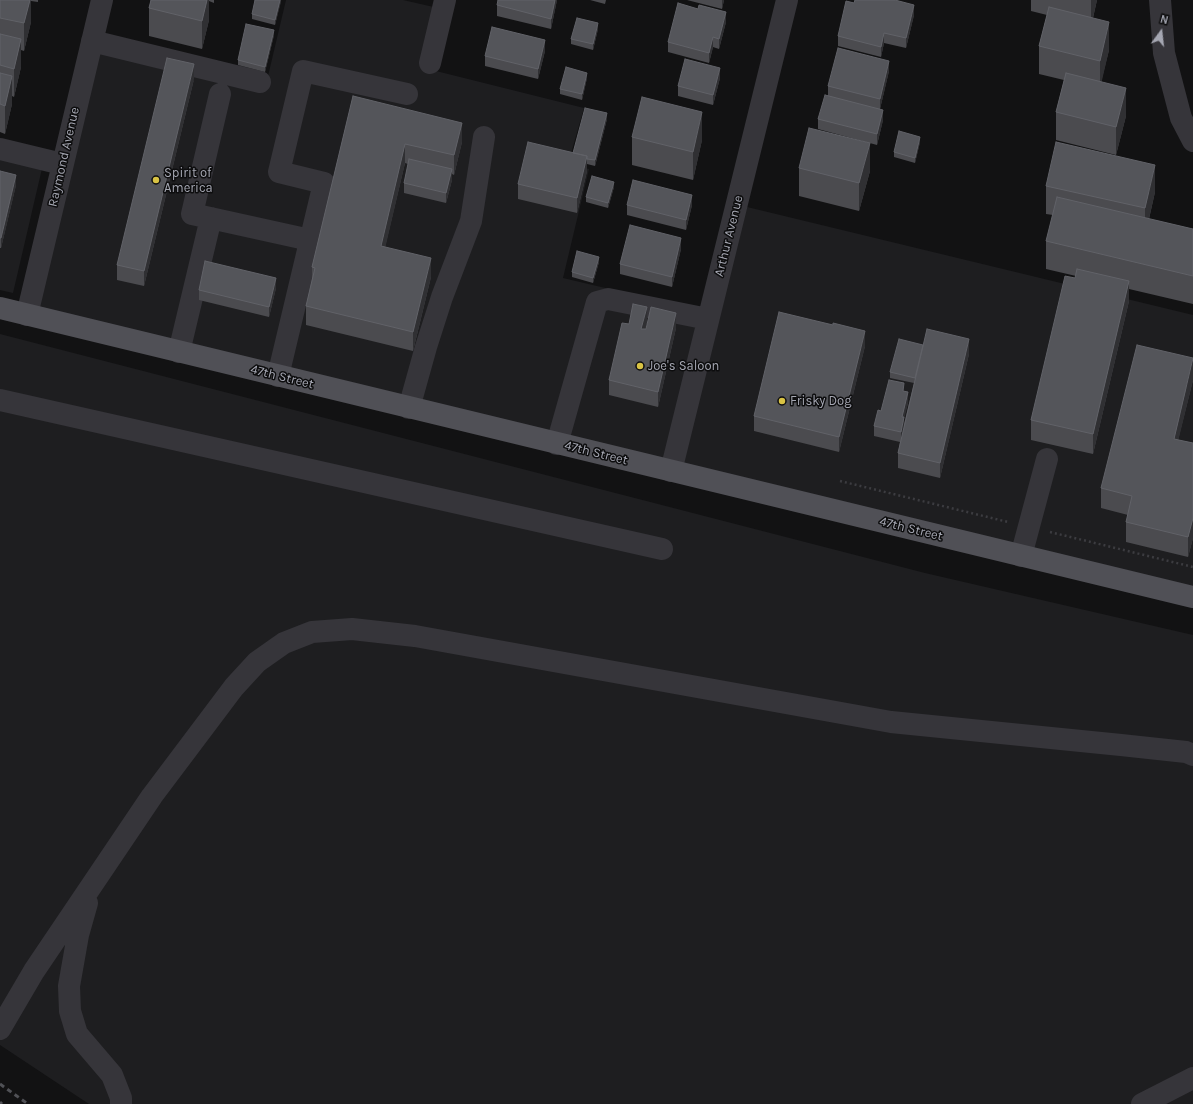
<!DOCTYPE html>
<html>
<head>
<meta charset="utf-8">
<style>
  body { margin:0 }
  #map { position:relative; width:1193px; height:1104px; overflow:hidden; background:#121213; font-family:Karla,sans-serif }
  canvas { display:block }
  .north { position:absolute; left:1141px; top:12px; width:40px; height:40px; -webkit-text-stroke:3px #0d0d0e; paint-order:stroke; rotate:15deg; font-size:11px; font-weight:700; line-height:16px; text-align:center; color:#a5a7b2 }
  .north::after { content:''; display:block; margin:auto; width:14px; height:18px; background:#a5a7b2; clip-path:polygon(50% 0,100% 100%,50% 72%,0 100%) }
</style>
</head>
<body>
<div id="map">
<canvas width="1193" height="1104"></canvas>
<div class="north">N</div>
</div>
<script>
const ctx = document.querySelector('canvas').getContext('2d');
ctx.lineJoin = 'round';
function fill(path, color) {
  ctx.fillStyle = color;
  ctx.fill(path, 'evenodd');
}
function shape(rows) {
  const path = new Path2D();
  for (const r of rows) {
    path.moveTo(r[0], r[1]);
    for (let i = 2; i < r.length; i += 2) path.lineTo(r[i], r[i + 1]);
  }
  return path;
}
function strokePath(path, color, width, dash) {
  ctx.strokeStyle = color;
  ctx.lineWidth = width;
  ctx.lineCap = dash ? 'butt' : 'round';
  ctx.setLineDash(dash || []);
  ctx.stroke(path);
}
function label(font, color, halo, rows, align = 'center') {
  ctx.font = font + ' Karla,sans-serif';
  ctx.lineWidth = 3;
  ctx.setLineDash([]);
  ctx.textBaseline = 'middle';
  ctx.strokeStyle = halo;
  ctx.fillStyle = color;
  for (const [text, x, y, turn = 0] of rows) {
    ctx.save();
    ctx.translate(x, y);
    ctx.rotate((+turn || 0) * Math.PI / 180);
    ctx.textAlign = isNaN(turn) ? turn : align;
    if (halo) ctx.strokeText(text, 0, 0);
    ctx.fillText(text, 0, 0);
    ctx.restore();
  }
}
fill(shape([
  [286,0,403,0,438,8,424,68,584,108,568,164,589,169,563,278,707,312,666,462,37,309,101,36,268,76],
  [0,149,44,160,13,293,0,290],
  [743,206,1193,315,1193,589,679,464],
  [0,334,925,573,1193,635,1193,1104,89,1104,0,1045]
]), '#1e1e20');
strokePath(shape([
  [840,481,1008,522],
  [1050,532,1193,567]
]), '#3c3c40', 2.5, [2, 3]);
strokePath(shape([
  [1160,0,1164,53,1181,118,1193,141],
  [92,41,260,82],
  [430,63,445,0],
  [220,94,192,214,310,240],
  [0,149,62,164],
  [27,315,102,0],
  [179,352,211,218],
  [278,376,324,183,279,172,303,71,407,94],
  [0,400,662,549],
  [409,408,426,347,442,297,471,221,484,137],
  [557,444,597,302,608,299,708,319],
  [671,471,787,0],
  [1021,556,1047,459],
  [87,903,78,935,69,986,70,1011,77,1034,112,1075,121,1098,121,1104],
  [0,1029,34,971,152,796,234,687,257,662,284,643,312,632,352,629,415,636,891,722,1121,745,1186,752,1193,755],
  [1142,1104,1193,1078]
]), '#36353a', 22);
strokePath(shape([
  [0,308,1193,597]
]), '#505056', 22);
strokePath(shape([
  [0,1084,28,1104],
  [0,1102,2,1104]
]), '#505156', 3, [5, 4]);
fill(shape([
  [0,0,38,0,38,2,31,1,31,22,24,51,21,50,21,67,14,97,12,96,12,104,5,134,0,132],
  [151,0,214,0,214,3,209,1,209,20,202,49,149,36,149,8],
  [281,0,275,25,252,19,252,14],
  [557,0,551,29,497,16,497,5],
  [590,0,606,0,605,4],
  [687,0,724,0,722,9],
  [1031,0,1097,0,1093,18,1109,50,1101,82,1126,116,1116,155,1056,140,1056,112,1064,80,1039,74,1039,46,1047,15,1031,11],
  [914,15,906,48,884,43,881,57,838,46,838,36],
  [726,22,719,49,713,47,709,63,668,52,668,42],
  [598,29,593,50,571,44,571,39],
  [274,35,265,72,238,65,238,60],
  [545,51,538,79,485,66,485,56],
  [889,71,880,109,883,120,877,145,818,129,818,119,828,96,828,86],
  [587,78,582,100,560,94,560,89],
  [720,78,713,105,678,96,678,86],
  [194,79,144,286,117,280,117,265],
  [353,96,462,142,454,175,452,174,452,180,446,203,404,193,404,183,408,164,405,163,385,247,431,277,413,351,306,325,306,306,312,279,312,267],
  [607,119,595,166,587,164,587,171,577,213,518,199,518,184,573,153],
  [632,137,702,140,693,180,632,165],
  [920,142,915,163,894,157,894,152],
  [799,168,870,171,859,211,799,196],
  [0,171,16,185,1,248,0,248],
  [1046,186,1155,192,1149,219,1193,229,1193,304,1129,289,1129,301,1093,454,1031,440,1031,420,1076,276,1046,269,1046,241,1053,215,1046,214],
  [614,187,608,208,586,202,586,197],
  [627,205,692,205,686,230,627,215],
  [681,249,672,287,620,274,620,264],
  [599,262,593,283,572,277,572,272],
  [276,288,269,317,199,300,199,290],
  [647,322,645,329,676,328,658,407,609,395,609,380,629,324],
  [923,345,969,354,940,478,898,468,898,453,900,442,874,436,874,426,881,411,904,391,908,403,904,417,904,424,914,383,890,378,890,372],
  [865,346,839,452,754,431,754,416],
  [1193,380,1178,440,1193,443,1193,538,1188,557,1126,542,1126,522,1128,515,1101,508,1101,488]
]), '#4b4b4f');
fill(shape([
  [30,0,31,0,31,22,24,51,24,23],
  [207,0,209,0,209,20,202,49,202,21],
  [280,0,281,0,281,2,275,25,275,20],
  [555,0,557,0,551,29,551,19],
  [722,0,724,0,722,9],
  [1091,0,1097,0,1091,26],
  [914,5,914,15,906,48,906,38],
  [726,12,726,22,719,49,719,39],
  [1109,22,1109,50,1100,89,1100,61],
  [598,23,598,29,593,50,593,44],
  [274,30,274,35,265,72,265,67],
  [884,33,884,43,881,57,881,47],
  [713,37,713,47,709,63,709,53],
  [21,39,21,67,14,97,14,69],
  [545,40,545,51,538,79,538,69],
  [889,61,889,71,880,109,880,99],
  [194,64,194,79,144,286,144,271],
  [720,68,720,78,713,105,713,95],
  [587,73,587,78,582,100,582,94],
  [12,76,12,104,5,134,5,106],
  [1126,88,1126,116,1116,155,1116,127],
  [883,110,883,120,877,145,877,134],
  [702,112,702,140,693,180,693,152],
  [607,113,607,119,595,166,595,160],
  [462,123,462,142,454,175,454,155],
  [920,137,920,142,915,163,915,158],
  [870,143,870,171,859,211,859,183],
  [405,144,405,163,381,266,381,246],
  [587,156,587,171,577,213,577,198],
  [1155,165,1155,192,1145,236,1145,208],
  [452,169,452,180,446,203,446,193],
  [16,175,16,185,1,248,1,238],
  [614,182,614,187,608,208,608,203],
  [692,195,692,205,686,230,686,220],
  [681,238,681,249,672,287,672,277],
  [599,257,599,262,593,283,593,278],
  [431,258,431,277,413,351,413,332],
  [276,278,276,288,269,317,269,307],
  [1129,281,1129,301,1093,454,1093,434],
  [647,307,647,322,641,344,641,329],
  [676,313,676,328,658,407,658,392],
  [865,331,865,346,839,452,839,437],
  [969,339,969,354,940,478,940,463],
  [1193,360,1193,380,1174,458,1174,439],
  [908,392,908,403,902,427,902,417],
  [904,417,904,428,901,442,901,432],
  [1193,518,1193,538,1188,557,1188,537]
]), '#303033');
const building = shape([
  [0,0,30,0,24,23,0,18,0,0],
  [151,0,207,0,202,21,149,8,151,0],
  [255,0,280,0,275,20,252,14,255,0],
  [498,0,555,0,551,19,497,5,498,0],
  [855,0,895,0,914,5,906,38,884,33,881,47,838,36,846,1,854,3,855,0],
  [678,3,698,9,699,5,726,12,719,39,713,37,709,53,668,42,678,3],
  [1049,7,1109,22,1100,61,1039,46,1049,7],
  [577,18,598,23,593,44,571,39,577,18],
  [246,24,274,30,265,67,238,60,246,24],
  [492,27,545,40,538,69,485,56,492,27],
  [0,34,21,39,14,69,0,65,0,34],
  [838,48,889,61,880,99,828,86,838,48],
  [167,58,194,64,144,271,117,265,167,58],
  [685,59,720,68,713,95,678,86,685,59],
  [566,67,587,73,582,94,560,89,566,67],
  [0,73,12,76,5,106,0,104,0,73],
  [1066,73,1126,88,1116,127,1056,112,1066,73],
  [825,95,883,110,877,134,818,119,825,95],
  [353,96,462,123,454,155,405,144,381,246,431,258,413,332,306,306,315,268,312,267,353,96],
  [642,97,702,112,693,152,632,137,642,97],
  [585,108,607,113,595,160,587,159,587,156,573,153,585,108],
  [809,128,870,143,859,183,799,168,809,128],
  [899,131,920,137,915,158,894,152,899,131],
  [528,142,587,156,577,198,518,184,528,142],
  [1056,142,1155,165,1145,208,1046,186,1056,142],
  [409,159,452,169,446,193,404,183,409,159],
  [0,171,16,175,1,238,0,238,0,171],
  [592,176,614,182,608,203,586,197,592,176],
  [633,180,692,195,686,220,627,205,633,180],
  [1057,197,1193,229,1193,276,1046,241,1057,197],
  [630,225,681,238,672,277,620,264,630,225],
  [577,251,599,257,593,278,572,272,577,251],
  [205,261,276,278,269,307,199,290,205,261],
  [1077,269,1129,281,1093,434,1031,420,1065,276,1075,278,1077,269],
  [633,304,647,307,641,329,646,329,651,307,676,313,658,392,609,380,622,323,629,324,633,304],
  [779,312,833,325,833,323,865,331,839,437,754,416,779,312],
  [927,329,969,339,940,463,898,453,927,329],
  [899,339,923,345,915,378,890,372,899,339],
  [1137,345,1193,358,1174,439,1193,443,1193,518,1188,537,1126,522,1132,496,1101,488,1137,345],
  [889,380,904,383,903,391,908,392,902,417,904,417,901,432,874,426,878,410,881,411,889,380]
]);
fill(building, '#54555a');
strokePath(building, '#616268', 1);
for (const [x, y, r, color] of [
  [156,180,4,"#d9c344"],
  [640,366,4,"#d9c344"],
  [782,401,4,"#d9c344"]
]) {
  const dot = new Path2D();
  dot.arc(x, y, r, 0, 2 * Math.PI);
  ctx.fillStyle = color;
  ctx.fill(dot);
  strokePath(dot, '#0d0d0e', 1.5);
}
label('13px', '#a5a7b2', '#0d0d0e', [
  ["Raymond Avenue",64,157,-77],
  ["Arthur Avenue",729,236,-76],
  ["47th Street",282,377,14],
  ["47th Street",596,453,14],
  ["47th Street",911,529,14]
]);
label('13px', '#a5a7b2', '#0d0d0e', [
  ["Spirit of",164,173],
  ["America",164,188],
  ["Joe's Saloon",648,366],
  ["Frisky Dog",790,401]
], 'left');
</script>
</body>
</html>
